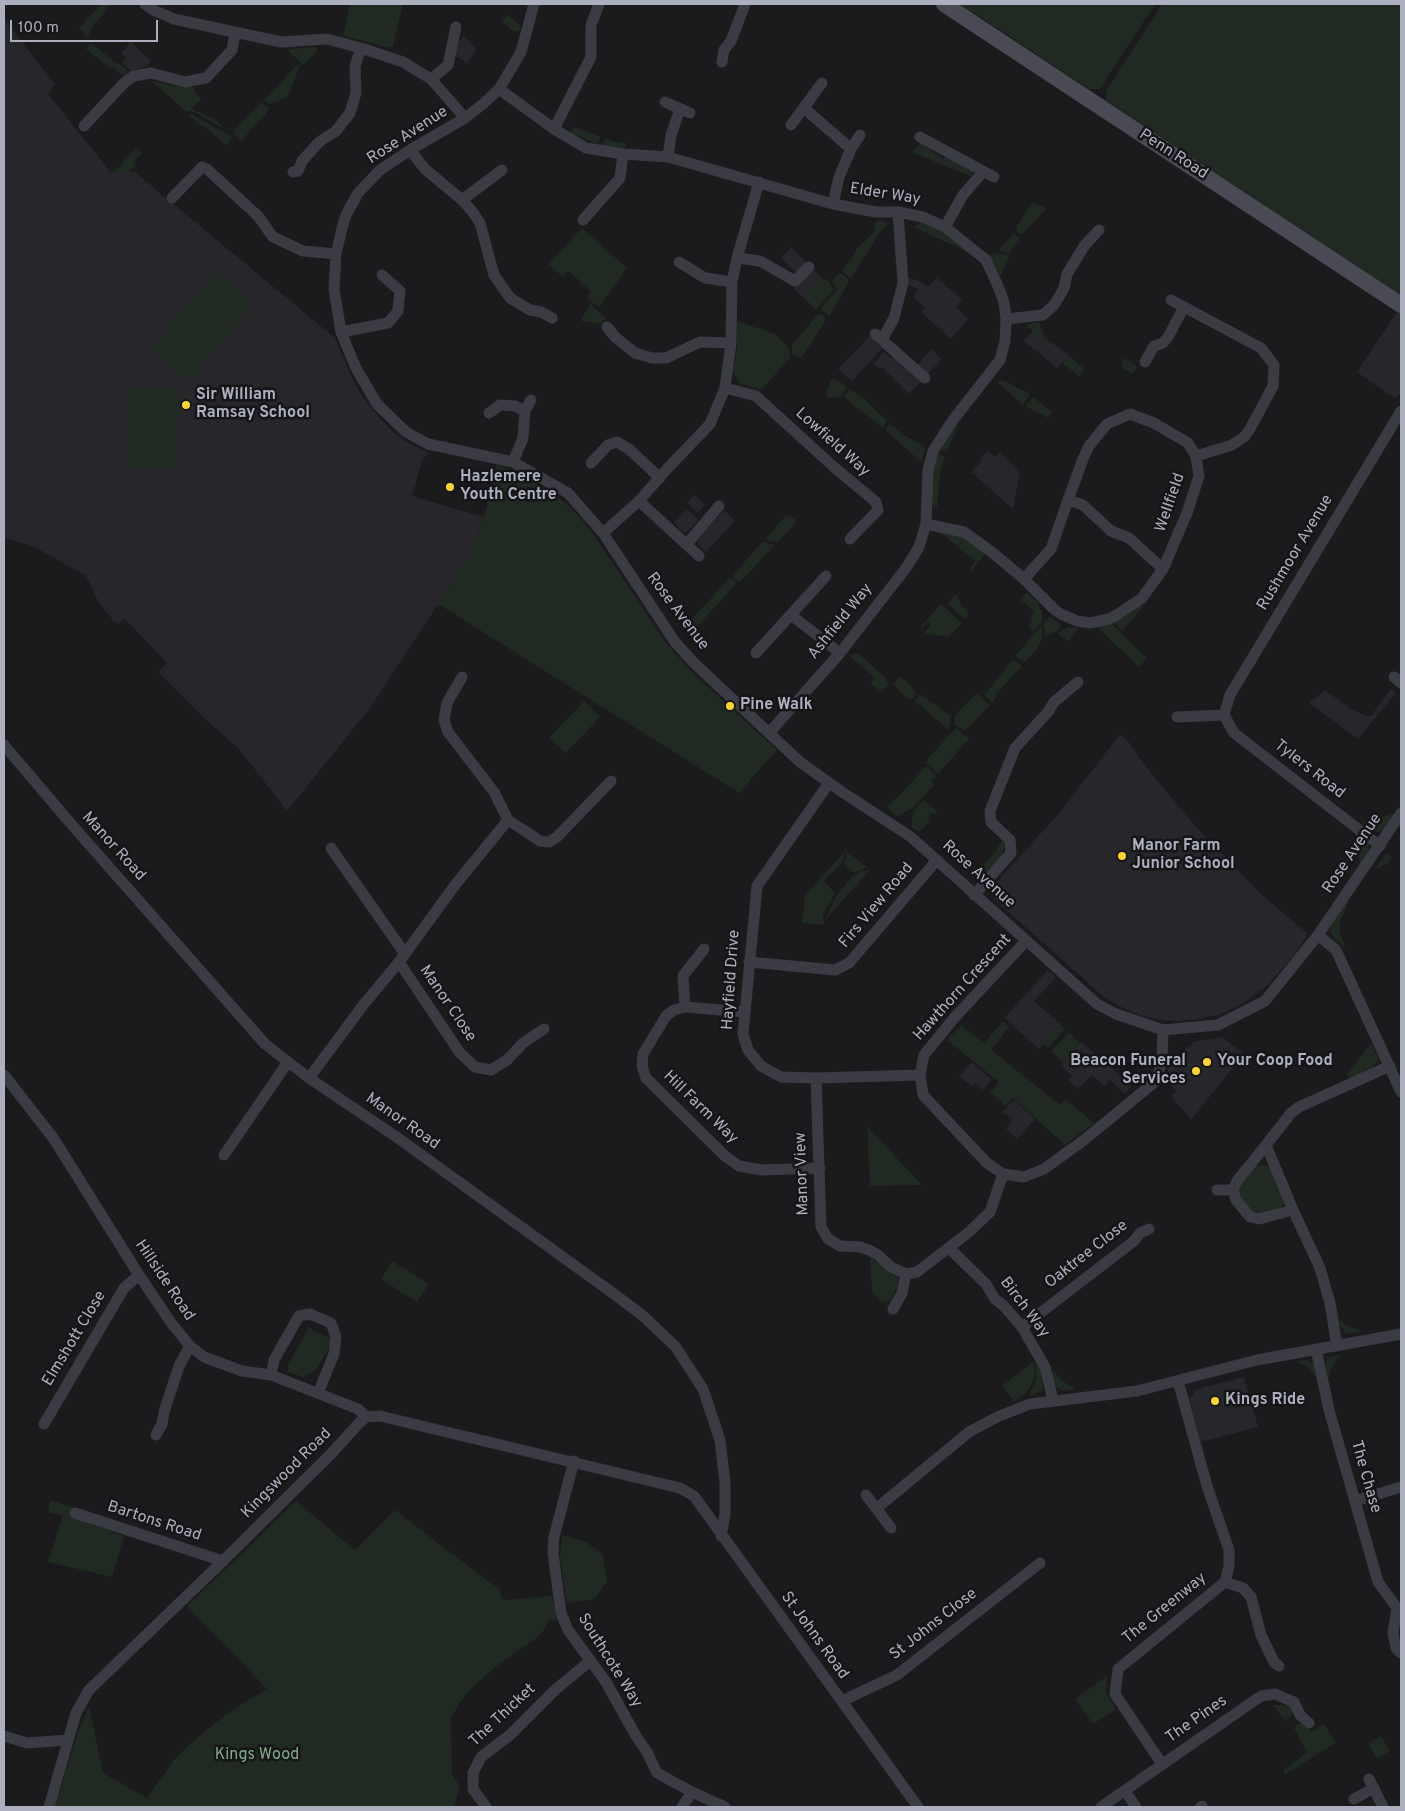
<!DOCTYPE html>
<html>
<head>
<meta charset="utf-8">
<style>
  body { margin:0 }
  #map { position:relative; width:1405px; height:1811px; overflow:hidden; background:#1b1a1d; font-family:Overpass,sans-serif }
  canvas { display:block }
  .frame { position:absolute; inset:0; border:5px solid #acafbe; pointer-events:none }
  .scale { position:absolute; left:10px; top:20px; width:148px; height:22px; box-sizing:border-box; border:2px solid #acafbe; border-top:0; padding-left:6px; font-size:15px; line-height:18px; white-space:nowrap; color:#acafbe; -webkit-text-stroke:4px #161518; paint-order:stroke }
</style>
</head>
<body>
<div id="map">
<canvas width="1405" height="1811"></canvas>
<div class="frame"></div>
<div class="scale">100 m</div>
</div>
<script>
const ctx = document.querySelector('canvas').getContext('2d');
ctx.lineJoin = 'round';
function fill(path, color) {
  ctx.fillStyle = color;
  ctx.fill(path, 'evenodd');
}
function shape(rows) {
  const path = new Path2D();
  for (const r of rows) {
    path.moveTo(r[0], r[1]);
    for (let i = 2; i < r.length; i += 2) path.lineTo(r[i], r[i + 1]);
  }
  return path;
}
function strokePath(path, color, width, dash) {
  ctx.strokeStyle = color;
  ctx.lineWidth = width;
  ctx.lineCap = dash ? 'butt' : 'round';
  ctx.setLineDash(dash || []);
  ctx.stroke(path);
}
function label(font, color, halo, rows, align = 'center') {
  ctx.font = font + ' Overpass,sans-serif';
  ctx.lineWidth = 5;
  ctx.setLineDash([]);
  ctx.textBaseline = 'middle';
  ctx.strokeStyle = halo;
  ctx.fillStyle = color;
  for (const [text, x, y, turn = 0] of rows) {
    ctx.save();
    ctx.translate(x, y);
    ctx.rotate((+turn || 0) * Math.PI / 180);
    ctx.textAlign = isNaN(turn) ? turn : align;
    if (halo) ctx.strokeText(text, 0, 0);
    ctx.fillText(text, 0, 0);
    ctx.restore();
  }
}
fill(shape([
  [4,19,55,84,48,94,109,170,111,172,135,172,335,338,352,378,361,395,377,415,392,431,408,443,429,453,422,460,412,496,484,517,473,547,463,566,370,708,287,811,239,749,205,719,158,672,167,663,125,619,118,624,113,620,99,603,86,576,33,546,4,538],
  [463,36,477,49,467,63,454,55,457,44],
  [131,42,151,61,146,67,131,71,122,63,126,58,121,53],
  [791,247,821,277,808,291,814,297,809,303,794,289,802,279,781,258],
  [908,278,920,281,927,286,929,286,937,278,962,300,956,307,968,319,951,339,921,312,925,307,913,297,918,290,912,286,907,285],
  [1397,312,1401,315,1401,391,1396,399,1357,372],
  [1033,331,1044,340,1045,338,1069,355,1057,368,1024,341],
  [869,337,882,349,852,381,838,369],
  [931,349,942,359,909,394,883,368,879,368,873,364,884,352,891,358,898,350,917,365],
  [987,451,996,457,1000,452,1020,472,1013,509,971,472,981,462,979,460],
  [694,495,705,504,698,513,687,503],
  [687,509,699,520,687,531,683,532,674,523],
  [724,510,735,521,706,552,700,547,698,543,699,538],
  [1391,689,1396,693,1358,739,1309,703,1325,690,1351,709,1365,716,1371,716],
  [1120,734,1128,741,1150,772,1197,828,1261,894,1307,933,1306,937,1296,953,1267,986,1237,1007,1217,1015,1199,1019,1179,1021,1159,1020,1140,1015,1119,1006,1104,997,994,899,995,884,1061,811],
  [1048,970,1056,978,1034,1001,1061,1024,1039,1049,1004,1018],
  [1222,1037,1244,1054,1191,1120,1171,1096,1176,1091,1166,1079,1169,1063,1194,1042],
  [1081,1042,1105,1061,1131,1087,1125,1094,1110,1080,1104,1086,1092,1075,1078,1089,1068,1080,1072,1075,1060,1065],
  [972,1062,992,1080,983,1090,975,1083,971,1086,959,1076],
  [1014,1100,1035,1119,1017,1139,1006,1129,1012,1119,1002,1112],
  [1244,1377,1258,1427,1201,1442,1189,1399,1197,1389]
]), '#27262a');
fill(shape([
  [101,4,111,4,90,31,88,38,79,28],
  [350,4,403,4,393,47,390,48,343,36],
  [953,4,1155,4,1100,89,1089,89,973,12,969,14],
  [1162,4,1401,4,1401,296,1106,100,1106,91],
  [508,14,520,25,519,32,512,30,502,22],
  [91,43,116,63,121,65,130,73,125,78,113,67,110,69,86,49,89,44],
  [316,47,317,51,305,64,302,64,289,52,289,49],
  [298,64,300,66,288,96,285,99,269,104,264,100],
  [150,80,172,86,194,87,195,92,201,99,192,109,215,119,228,131,192,111,187,112],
  [261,102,269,108,266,114,241,141,233,134,234,130],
  [188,114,192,114,231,136,231,139,226,145,204,126,202,127],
  [574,127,601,137,597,144,569,132],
  [605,138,615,142,626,143,625,149,602,145],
  [921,143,925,143,927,148,942,158,946,157,971,168,973,172,972,177,912,152],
  [136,148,142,153,134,162,136,164,129,172,114,172],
  [1032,202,1047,208,1022,235,1016,231,1017,226],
  [881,219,888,224,887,226,879,233,852,277,849,277,843,272,842,269,851,260,857,248,874,232,876,222],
  [922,221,945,230,969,253,914,227],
  [582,228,627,268,599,308,587,298,590,291,569,271,563,277,548,264],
  [1014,233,1020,238,1009,253,1000,251,1000,249],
  [997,253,1010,255,1001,276,989,256],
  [215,272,254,304,189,381,150,349],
  [838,274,842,274,848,279,848,283,830,316,828,316,821,310,821,308,838,289,833,284,833,280],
  [821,277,829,282,833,290,817,309,815,309,809,303,813,297,807,291],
  [590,303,606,318,600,324,581,321],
  [819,313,825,317,825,322,802,357,800,358,793,355,791,346],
  [740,322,775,334,788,347,791,357,762,389,741,384,733,372,737,349,737,324],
  [1039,322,1045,338,1044,341,1026,325],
  [1069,355,1083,368,1084,370,1080,377,1062,363],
  [1124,358,1137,366,1134,373,1130,373,1122,367,1121,364],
  [832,378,847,386,841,397,827,398,826,393],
  [1003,380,1030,394,1023,405,998,383,999,381],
  [129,387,180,389,177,469,126,467],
  [850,389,862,397,887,421,883,428,845,398,845,395],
  [1033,397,1053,412,1048,418,1025,406],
  [889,423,904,435,924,446,925,451,921,462,885,430],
  [955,426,958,427,946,452,939,449],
  [936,454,945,456,940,473,937,508,931,506,930,486],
  [496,465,520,473,547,488,572,509,590,529,667,644,691,671,777,750,739,793,443,607,437,606,463,566,473,547,484,517,494,478],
  [786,515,795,519,796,523,778,542,765,540],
  [946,531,955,532,983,551,984,555,971,571,970,569,975,561,942,534],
  [762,542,775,545,743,579,739,582,733,578,733,575],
  [730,578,737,583,694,630,685,630,684,627],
  [1027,592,1037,602,1042,612,1042,622,1033,631,1028,625,1032,621,1030,618,1034,612,1021,600],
  [954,595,957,595,961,604,967,610,968,616,965,619,948,604],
  [941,604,962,623,949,637,924,633,931,625,928,622,922,628,920,627],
  [1141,605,1144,606,1122,631,1113,622],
  [1050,617,1061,625,1057,631,1045,637,1044,623],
  [1111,623,1147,658,1139,667,1097,627],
  [1042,625,1042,638,1037,649,1025,662,1015,656],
  [1068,627,1079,628,1068,642,1057,633],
  [859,654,887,679,888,685,881,692,871,683,875,678,848,655],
  [1013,660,1022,666,995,695,997,697,992,703,984,695],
  [900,677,907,681,916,693,912,700,903,695,893,683],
  [977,693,990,705,965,731,955,725,955,715],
  [920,694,951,716,949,730,915,701],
  [584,701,600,717,566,753,549,738],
  [957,728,969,739,938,774,925,762,951,733],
  [926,766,936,776,931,781,934,785,913,808,896,817,887,806,901,794],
  [924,800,938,812,935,814,932,812,927,817,930,821,919,832,911,827,914,810],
  [1393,814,1394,815,1384,830,1378,832,1372,831,1362,825,1364,821],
  [1355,832,1366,839,1369,846,1368,854,1360,864],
  [1003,840,1005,846,1002,855,981,878,973,876,997,850,997,847],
  [847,849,841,864,824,881,835,893,823,915,824,925,802,923,805,895],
  [847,852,867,867,854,873,844,864],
  [1387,853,1392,857,1389,862,1378,869,1376,867],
  [870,870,825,920,835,898,850,878,861,871],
  [1347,901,1349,901,1340,921,1340,934,1345,945,1343,946,1335,939,1330,932,1332,924],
  [1003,1021,1009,1027,991,1050,1060,1105,1066,1099,1094,1123,1065,1145,1013,1098,1005,1106,990,1092,999,1082,947,1040,961,1025,984,1043],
  [1060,1025,1065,1029,1048,1048,1043,1044],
  [1069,1033,1080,1043,1062,1062,1051,1051],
  [1371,1043,1379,1060,1371,1070,1351,1079,1347,1075],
  [867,1126,922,1185,870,1186],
  [1268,1165,1285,1201,1280,1209,1258,1215,1249,1211,1239,1197,1239,1184,1255,1166],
  [870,1257,893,1275,899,1278,897,1287,890,1301,882,1303,872,1292],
  [392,1261,429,1284,417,1302,381,1279],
  [1336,1305,1339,1319,1347,1326,1363,1331,1346,1334,1338,1323],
  [308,1327,333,1340,317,1369,303,1377,288,1372,288,1366],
  [1341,1355,1334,1363,1330,1372,1329,1380,1326,1369,1327,1357],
  [1306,1360,1314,1363,1319,1380,1306,1366,1295,1361],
  [1034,1361,1035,1375,1032,1384,1025,1394,1014,1401,1002,1386],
  [1036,1361,1041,1371,1043,1390,1031,1396,1029,1394,1036,1381],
  [1052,1372,1055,1372,1061,1380,1074,1388,1074,1390,1062,1390,1056,1387,1052,1382,1050,1375],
  [50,1500,102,1517,102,1528,124,1536,112,1577,48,1562,63,1515,48,1512],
  [296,1501,355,1550,395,1510,500,1590,503,1600,552,1596,557,1621,549,1620,543,1631,535,1639,498,1665,475,1685,460,1702,451,1718,452,1773,460,1787,454,1807,55,1807,78,1732,89,1706,103,1773,147,1798,176,1757,205,1731,235,1708,267,1689,187,1606],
  [562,1535,586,1542,603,1554,607,1582,595,1599,567,1603,560,1558],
  [1107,1676,1106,1692,1116,1710,1093,1724,1075,1699],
  [1273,1705,1291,1705,1293,1713,1285,1721],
  [1298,1724,1304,1724,1312,1732,1324,1724,1336,1742,1285,1775,1283,1770,1307,1752,1294,1728],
  [1381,1736,1390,1751,1377,1759,1368,1743]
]), '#202922');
strokePath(shape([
  [145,4,153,10,174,19,281,42,327,39,361,48,403,62,431,79,465,118],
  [534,4,521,52,499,89,483,104,465,118,410,150,380,170,358,193,346,215,342,228,336,254,334,289,341,332,356,368,377,404,406,432,428,444,513,462,568,493,603,533,675,642,693,662,800,762,842,792,911,837,1097,1004,1116,1014,1163,1030,1218,1025,1265,1001,1318,935,1401,813],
  [722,62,724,50,731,41,745,4],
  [431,79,448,65,456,27],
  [499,89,554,129,586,148,623,154,668,157,833,204,876,212,898,212,923,217,945,227,986,260,998,286,1004,302,1006,319,1005,341,1000,360,953,420,933,451,928,470,926,524,919,547,906,568,840,653,769,733],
  [665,102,690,113],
  [804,108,851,149,839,177,833,204],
  [791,125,822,83],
  [84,126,124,83,134,76,151,73,185,82,206,78,232,50,235,33],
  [554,129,591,57,591,25,599,4],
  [920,137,994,177],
  [851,149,860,135],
  [410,150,425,169,462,200,472,211,480,223,494,275,510,298,530,310,541,312,552,318],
  [668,157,671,135,680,109],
  [293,172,298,171,302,161,319,142,336,131,350,113,356,93,355,66,361,48],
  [172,198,202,167,207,169,258,216,273,237,303,251,336,254],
  [462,200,502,170],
  [583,220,620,178,623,154],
  [945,227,963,195,983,172],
  [737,258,760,261,795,281,809,267],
  [679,262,705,278,732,282],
  [1171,300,1261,348,1274,365,1273,386,1250,429,1244,437,1232,445,1196,456],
  [1006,319,1043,315,1054,305,1064,288,1067,274,1085,245,1099,230],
  [607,327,615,337,635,353,652,358,666,358,700,342,731,343],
  [341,332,388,323,398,311,400,291,382,275],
  [875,334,925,378],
  [882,340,894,318,903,283,898,212],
  [1145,362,1154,346,1163,343,1168,337,1184,307],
  [725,388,756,396,835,468,876,502,878,510,850,539],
  [525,411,531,400],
  [489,413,500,405,515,406,525,411,523,438,513,462],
  [591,463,608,445,617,442,629,449,660,478],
  [639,501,699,556],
  [926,524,964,532,993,553,1024,579,1055,610,1061,614,1077,621,1090,623,1109,619,1115,616,1142,598,1163,569,1187,513,1199,476,1196,456,1188,443,1154,423,1130,414,1107,424,1089,446,1083,459,1068,500,1083,505,1111,531,1129,538,1163,569],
  [603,533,639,501,667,469,710,424,725,388,731,343,732,282,737,258,759,182],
  [687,544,719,506],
  [1024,579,1051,549,1068,500],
  [791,615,840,653],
  [756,653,826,576],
  [1394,677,1401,683],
  [1224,715,1230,695,1401,411],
  [1224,715,1234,733,1380,846],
  [1177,717,1224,715],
  [4,745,72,825,265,1044,309,1078,398,1138,614,1294,642,1315,675,1346,703,1389,720,1440,725,1483,725,1514,721,1536],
  [829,783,757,886,743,1034,748,1050,761,1066,781,1077,816,1078,920,1075],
  [508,820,540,841,549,842,557,837,611,781],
  [331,848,405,954],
  [974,895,1011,853,1010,840,991,822,990,811,1015,748,1048,712,1054,702,1078,682],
  [1318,935,1336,950,1401,1092],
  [1026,941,955,1017,924,1055,920,1075,923,1095,987,1163,1003,1174,1024,1177,1044,1169,1084,1140,1156,1081,1162,1061,1163,1030],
  [399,962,460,1053,475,1067,491,1070,507,1060,523,1043,544,1029],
  [749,962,835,970,849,963,937,860],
  [685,1007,683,976,704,949],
  [744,1012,685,1007,674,1010,666,1016,643,1054,642,1066,646,1078,725,1156,739,1166,762,1170,820,1168],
  [4,1075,54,1139,139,1275,172,1324,190,1346,204,1357,242,1371,271,1375,358,1409,366,1417],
  [309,1078,364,1004,399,962,455,885,508,820,494,792,448,732,444,720,447,703,462,677],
  [816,1078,821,1227,828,1239,840,1246,860,1247,869,1250,878,1255,891,1267,906,1274],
  [1266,1145,1237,1181,1233,1190,1236,1200,1250,1217,1259,1219,1293,1210],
  [224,1155,288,1062],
  [1217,1190,1233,1190],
  [949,1248,986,1284,995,1299,1003,1305,1022,1327,1045,1367,1053,1400],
  [893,1309,902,1293,906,1274,917,1272,969,1232,990,1212,1003,1174],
  [1022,1327,1134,1241,1140,1233,1149,1229],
  [1337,1346,1330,1303,1320,1268,1293,1210,1266,1145,1291,1113,1299,1107,1390,1066],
  [1316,1349,1329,1410,1378,1582,1397,1608,1401,1611],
  [271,1375,274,1360,299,1316,310,1314,331,1323,336,1337,334,1354,318,1393],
  [44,1424,124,1288,139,1275],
  [156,1435,162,1424,164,1412,179,1366,190,1346],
  [574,1461,554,1537,553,1553,561,1613,568,1630,606,1682,636,1736,647,1752,657,1773,692,1792,725,1807],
  [866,1495,891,1528],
  [1355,1501,1401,1487],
  [877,1508,969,1432,997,1417,1030,1404,1137,1391,1257,1360,1401,1334],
  [75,1513,223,1561],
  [1225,1582,1243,1588,1251,1597,1261,1635,1274,1662,1279,1666],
  [1397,1608,1393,1633,1396,1648,1401,1653],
  [842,1701,897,1675,1040,1563],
  [4,1736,27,1743,67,1740],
  [1162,1764,1115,1694,1118,1669,1225,1582,1229,1566,1229,1550,1207,1486,1178,1381],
  [1369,1779,1383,1807],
  [1125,1791,1136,1807],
  [1354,1799,1374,1788],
  [49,1807,76,1713,89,1690,223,1561,331,1454,359,1423,366,1417,380,1416,680,1488,694,1496,918,1807],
  [486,1807,473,1789,473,1773,481,1757,510,1735,556,1689,589,1662],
  [682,1807,692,1792],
  [1101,1807,1261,1696,1275,1694,1294,1702,1300,1715,1309,1723],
  [1201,1807,1202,1806]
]), '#3b3b43', 11);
strokePath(shape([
  [944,4,1401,305]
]), '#494a53', 16);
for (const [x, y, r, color] of [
  [186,405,5,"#ffd531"],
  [450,487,5,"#ffd531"],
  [730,706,5,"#ffd531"],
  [1122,856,5,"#ffd531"],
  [1207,1062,5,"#ffd531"],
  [1196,1071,5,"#ffd531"],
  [1215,1401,5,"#ffd531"]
]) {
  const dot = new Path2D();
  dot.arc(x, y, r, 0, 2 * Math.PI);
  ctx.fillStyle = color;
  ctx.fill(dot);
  strokePath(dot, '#161518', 2);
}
label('16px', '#acafbe', '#161518', [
  ["Rose Avenue",408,136,-33],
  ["Penn Road",1173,155,33],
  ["Elder Way",885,195,9],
  ["Lowfield Way",832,443,42],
  ["Wellfield",1171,503,-71],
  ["Rushmoor Avenue",1296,553,-59],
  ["Rose Avenue",677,612,53],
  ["Ashfield Way",841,622,-51],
  ["Tylers Road",1309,770,38],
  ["Manor Road",113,847,48],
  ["Rose Avenue",1353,854,-56],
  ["Rose Avenue",978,875,42],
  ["Firs View Road",877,906,-50],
  ["Hayfield Drive",732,980,-86],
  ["Hawthorn Crescent",963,988,-48],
  ["Manor Close",447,1004,56],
  ["Hill Farm Way",700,1108,44],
  ["Manor Road",402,1122,35],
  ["Manor View",803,1174,-92],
  ["Oaktree Close",1087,1255,-38],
  ["Hillside Road",164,1281,56],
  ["Birch Way",1024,1308,53],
  ["Elmshott Close",75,1339,-59],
  ["Kingswood Road",287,1474,-45],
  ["The Chase",1365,1477,74],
  ["Bartons Road",154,1522,18],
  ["The Greenway",1165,1609,-39],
  ["St Johns Close",934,1625,-38],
  ["St Johns Road",814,1636,54],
  ["Southcote Way",609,1661,58],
  ["The Thicket",503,1716,-43],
  ["The Pines",1197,1720,-35]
]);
label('bold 16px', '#acafbe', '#161518', [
  ["Sir William",196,396],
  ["Ramsay School",196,414],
  ["Hazlemere",460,478],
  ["Youth Centre",460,496],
  ["Pine Walk",740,706],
  ["Manor Farm",1132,847],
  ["Junior School",1132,865],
  ["Beacon Funeral",1186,1062,"right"],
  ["Services",1186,1080,"right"],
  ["Your Coop Food",1217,1062],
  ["Kings Ride",1225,1401]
], 'left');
label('16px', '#81aa89', '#161518', [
  ["Kings Wood",257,1756]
]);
</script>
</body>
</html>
